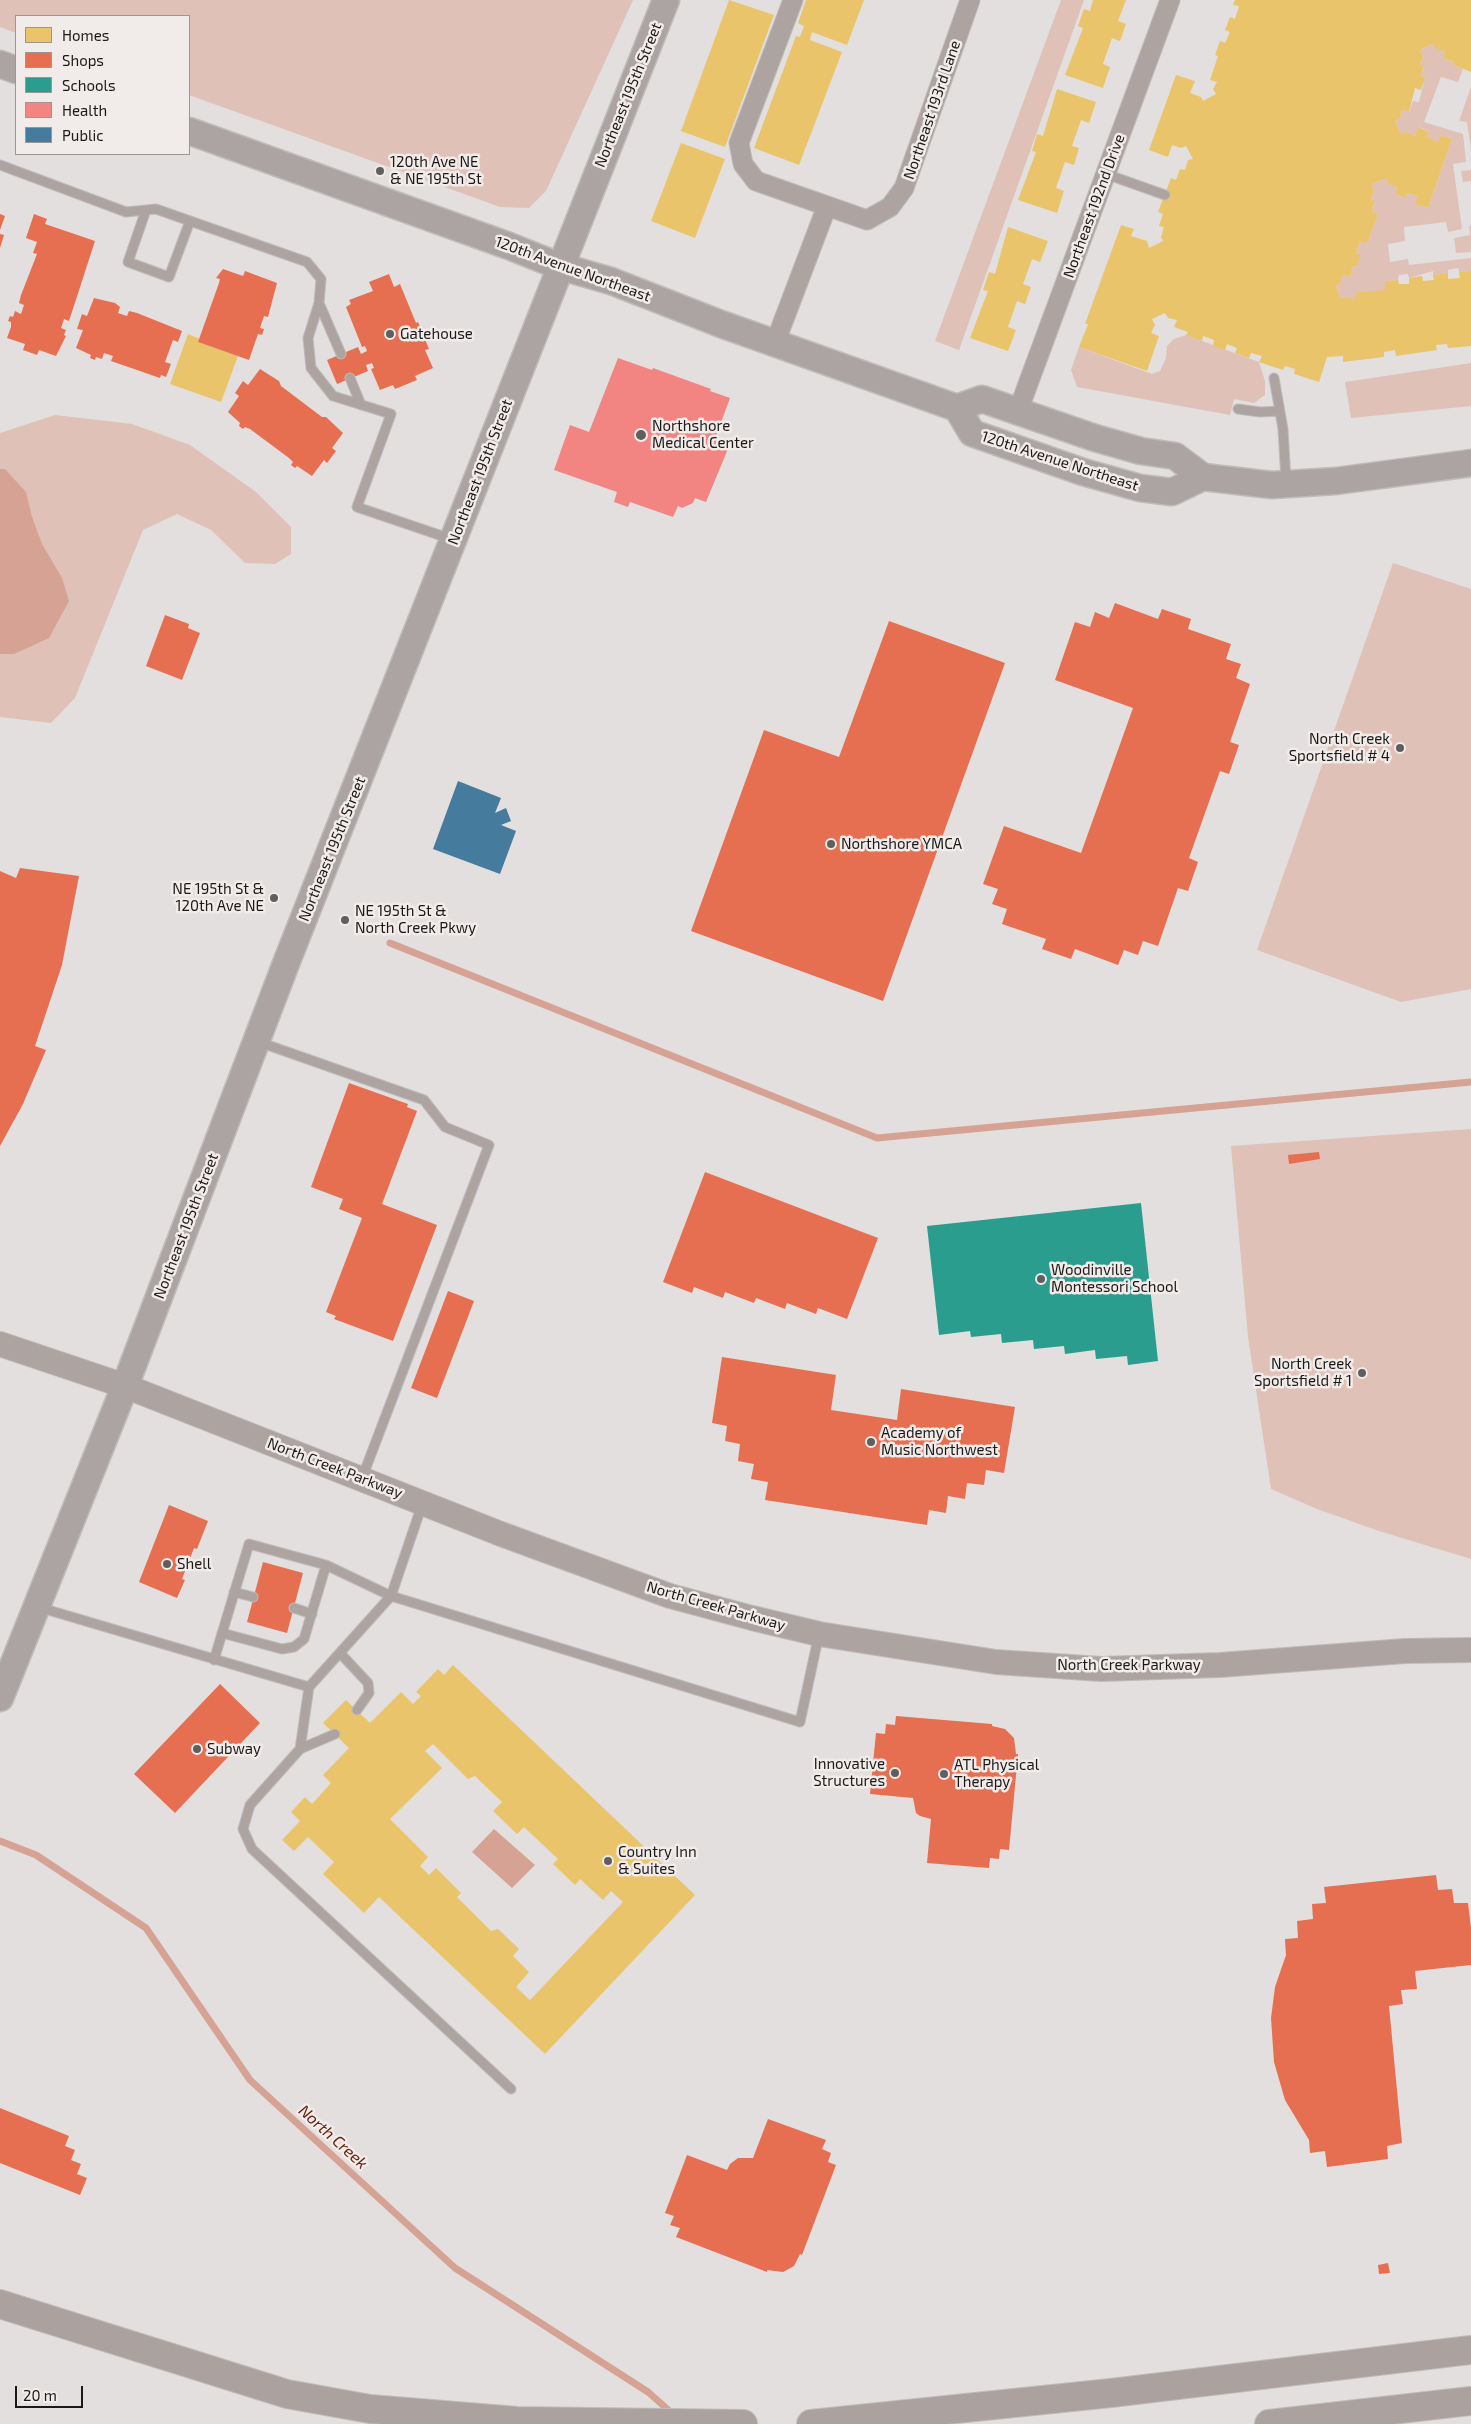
<!DOCTYPE html>
<html>
<head>
<meta charset="utf-8">
<style>
  body { margin:0 }
  #map { position:relative; width:1471px; height:2424px; overflow:hidden; background:#e2dfde; font-family:"Exo 2",sans-serif }
  canvas { display:block }
  .legend { position:absolute; left:15px; top:15px; width:175px; height:140px; box-sizing:border-box; background:#f1ebe9; border:1px solid #9c9796; margin:0; padding:6px 9px; list-style:none; font-size:15px; color:#1c1a19 }
  .legend li { display:flex; align-items:center; gap:10px; height:25px }
  .legend b { width:25px; border:1px solid #9c9796 }
  .scale { position:absolute; left:15px; top:2386px; width:68px; height:22px; box-sizing:border-box; border:2px solid #1c1a19; border-top:0; padding-left:6px; font-size:15px; line-height:18px; white-space:nowrap; color:#1c1a19; -webkit-text-stroke:4px #f1ebe9; paint-order:stroke }
</style>
</head>
<body>
<div id="map">
<canvas width="1471" height="2424"></canvas>
<ul class="legend">
<li><b style="height:14px;background:#e9c46a"></b>Homes</li>
<li><b style="height:14px;background:#e76f51"></b>Shops</li>
<li><b style="height:14px;background:#2a9d8f"></b>Schools</li>
<li><b style="height:14px;background:#f28482"></b>Health</li>
<li><b style="height:14px;background:#457b9d"></b>Public</li>
</ul>
<div class="scale">20 m</div>
</div>
<script>
const ctx = document.querySelector('canvas').getContext('2d');
ctx.lineJoin = 'round';
function fill(path, color) {
  ctx.fillStyle = color;
  ctx.fill(path, 'evenodd');
}
function shape(rows) {
  const path = new Path2D();
  for (const r of rows) {
    path.moveTo(r[0], r[1]);
    for (let i = 2; i < r.length; i += 2) path.lineTo(r[i], r[i + 1]);
  }
  return path;
}
function strokePath(path, color, width, dash) {
  ctx.strokeStyle = color;
  ctx.lineWidth = width;
  ctx.lineCap = dash ? 'butt' : 'round';
  ctx.setLineDash(dash || []);
  ctx.stroke(path);
}
function label(font, color, halo, rows, align = 'center') {
  ctx.font = font + ' "Exo 2",sans-serif';
  ctx.lineWidth = 5;
  ctx.setLineDash([]);
  ctx.textBaseline = 'middle';
  ctx.strokeStyle = halo;
  ctx.fillStyle = color;
  for (const [text, x, y, turn = 0] of rows) {
    ctx.save();
    ctx.translate(x, y);
    ctx.rotate((+turn || 0) * Math.PI / 180);
    ctx.textAlign = isNaN(turn) ? turn : align;
    if (halo) ctx.strokeText(text, 0, 0);
    ctx.fillText(text, 0, 0);
    ctx.restore();
  }
}
fill(shape([
  [0,0,633,0,546,191,529,208,500,207,189,95,189,16,16,16,16,33,0,27],
  [1061,0,1084,0,959,350,935,341],
  [1433,44,1436,48,1445,52,1443,58,1454,62,1453,65,1463,69,1458,82,1441,77,1424,122,1463,134,1466,162,1453,164,1462,229,1448,232,1446,222,1404,227,1405,241,1388,244,1390,262,1408,259,1409,265,1471,258,1471,271,1459,272,1458,268,1448,270,1448,273,1433,275,1433,271,1409,278,1408,274,1399,275,1398,280,1385,281,1385,290,1354,300,1341,299,1336,286,1340,284,1343,275,1350,277,1353,266,1356,267,1360,256,1356,254,1360,241,1367,244,1378,214,1372,212,1375,202,1371,200,1374,190,1372,184,1386,178,1388,184,1397,187,1395,194,1406,198,1407,193,1418,196,1416,204,1428,208,1452,139,1441,135,1438,142,1427,137,1429,132,1419,127,1415,136,1406,132,1401,134,1395,121,1400,119,1402,110,1409,112,1413,101,1419,102,1425,78,1421,76,1424,67,1420,65,1423,56,1420,50],
  [1471,87,1471,150,1467,122,1459,121],
  [1471,170,1471,181,1463,182,1461,171],
  [1469,226,1471,226,1471,252,1456,253,1454,238,1470,235],
  [1186,335,1259,362,1265,381,1265,395,1254,403,1234,399,1230,415,1077,387,1071,370,1079,347,1152,374,1160,371,1166,358,1167,346,1174,339],
  [1471,363,1471,406,1351,418,1345,382],
  [55,415,132,424,190,445,256,492,291,527,291,554,275,564,245,563,211,530,177,514,143,530,75,698,51,723,0,717,0,433],
  [1393,563,1471,589,1471,989,1401,1002,1257,950],
  [1471,1129,1471,1559,1379,1531,1317,1509,1271,1489,1248,1337,1231,1146]
]), '#e0c1b8');
fill(shape([
  [0,469,5,469,26,492,32,517,42,544,62,578,69,601,49,638,14,654,0,654],
  [494,1829,535,1865,512,1888,472,1852]
]), '#d5a293');
fill(shape([
  [729,0,774,15,725,147,681,131],
  [806,0,864,0,847,45,812,32,810,40,842,52,799,165,754,148,796,36,800,37,804,26,798,23],
  [1093,0,1126,0,1118,21,1126,24,1120,41,1112,38,1103,64,1110,67,1103,88,1065,75,1083,28,1078,26,1084,9,1090,11],
  [1235,0,1471,0,1471,72,1453,65,1454,62,1443,58,1445,52,1435,48,1433,44,1420,50,1423,56,1420,65,1424,66,1421,76,1425,78,1421,90,1415,88,1409,112,1402,110,1400,119,1395,121,1401,134,1406,132,1415,136,1418,127,1429,132,1427,137,1438,142,1441,135,1452,139,1428,208,1415,204,1418,196,1407,193,1406,198,1395,194,1397,187,1388,184,1386,178,1372,184,1374,190,1371,200,1375,201,1372,212,1378,214,1367,244,1360,241,1356,254,1361,255,1356,267,1353,266,1350,277,1343,275,1340,284,1336,286,1341,299,1347,297,1354,300,1357,292,1385,290,1385,281,1398,280,1399,284,1409,284,1409,278,1422,276,1423,281,1434,280,1433,275,1448,273,1448,279,1460,278,1459,272,1471,271,1471,346,1448,348,1447,344,1436,345,1437,350,1396,356,1395,350,1384,352,1384,357,1343,362,1343,356,1327,357,1319,382,1294,374,1295,369,1285,366,1283,370,1259,362,1262,356,1251,353,1249,358,1235,353,1237,348,1227,344,1225,350,1213,346,1214,340,1203,336,1202,341,1186,335,1188,332,1174,327,1177,320,1168,318,1165,313,1152,319,1155,325,1151,333,1159,336,1147,371,1079,347,1088,324,1085,324,1121,225,1134,229,1131,236,1147,241,1149,248,1163,241,1161,237,1164,227,1159,226,1163,214,1158,212,1171,178,1176,180,1180,169,1185,170,1188,160,1193,159,1186,146,1181,148,1172,145,1168,157,1149,150,1176,75,1195,81,1190,93,1201,97,1203,101,1216,94,1213,89,1217,82,1210,80,1218,56,1215,55,1220,41,1225,43,1230,32,1225,30,1230,17,1235,19,1239,6,1233,5],
  [1057,89,1096,102,1089,123,1081,120,1072,146,1079,148,1074,165,1065,162,1056,188,1064,191,1057,213,1018,200,1036,152,1032,151,1037,134,1043,136],
  [681,143,725,159,695,238,651,221],
  [1008,227,1048,241,1040,262,1032,259,1023,284,1031,287,1025,304,1017,301,1008,327,1016,330,1008,351,970,338,988,291,983,290,989,272,995,274],
  [188,334,200,339,198,342,238,356,221,402,170,384],
  [453,1665,695,1895,545,2054,379,1897,364,1913,323,1874,334,1862,308,1837,294,1851,282,1840,300,1821,291,1812,305,1797,312,1804,331,1783,323,1775,349,1748,323,1723,346,1700,370,1723,401,1692,413,1704,421,1696,416,1692,438,1669,444,1675],
  [433,1744,468,1779,475,1776,502,1802,493,1811,517,1834,524,1827,558,1859,553,1864,575,1885,580,1879,603,1900,611,1891,623,1902,530,2000,516,1987,529,1972,513,1956,519,1949,498,1929,491,1931,457,1897,461,1893,436,1868,429,1875,420,1866,428,1857,390,1819,442,1768,425,1751]
]), '#e9c46a');
fill(shape([
  [0,214,5,216,0,230],
  [34,214,47,219,45,224,95,241,69,321,64,319,61,328,66,330,64,335,66,336,56,356,39,350,37,355,23,350,25,344,7,338,11,327,11,322,8,321,10,316,13,317,15,311,21,314,24,305,19,303,21,295,37,254,33,253,37,242,26,238],
  [0,234,4,235,0,248],
  [223,269,243,276,245,271,277,283,268,317,264,316,260,328,264,329,262,335,258,334,249,360,198,342,219,283,220,279,216,278],
  [389,274,394,287,400,284,416,323,418,322,429,349,425,350,433,368,415,376,417,380,395,389,393,385,380,390,371,369,374,368,372,363,366,365,368,371,337,384,327,360,358,347,361,354,367,351,365,346,362,347,346,307,351,304,349,300,373,291,369,282],
  [94,298,115,303,120,307,118,313,127,316,129,311,137,313,182,331,178,342,173,340,165,362,171,364,166,377,161,375,160,378,111,361,113,356,104,353,102,359,96,357,95,360,90,358,91,355,76,348,83,330,77,329,82,314,87,316],
  [260,369,279,381,281,386,322,417,326,417,343,433,332,448,336,451,327,463,324,460,312,476,297,466,295,468,291,465,293,462,289,458,250,429,245,427,243,429,239,426,240,423,228,412,239,396,235,393,243,381,248,385],
  [1115,603,1158,619,1162,609,1191,619,1188,629,1231,644,1226,659,1241,664,1236,678,1250,684,1230,742,1239,745,1229,774,1220,771,1189,858,1198,862,1188,891,1178,888,1158,946,1143,941,1138,955,1124,950,1118,965,1075,949,1071,959,1042,949,1046,939,1002,924,1007,909,992,904,998,889,983,884,1004,826,1081,853,1133,708,1055,680,1075,622,1090,627,1095,612,1109,618],
  [165,615,189,624,188,628,200,633,182,680,146,666],
  [889,621,1005,663,883,1001,691,931,764,730,839,757],
  [20,868,79,876,62,965,35,1046,46,1050,23,1104,0,1146,0,871,16,878],
  [349,1083,408,1104,407,1107,417,1111,382,1204,437,1225,393,1341,334,1319,336,1316,326,1312,362,1218,339,1209,343,1199,311,1187],
  [1319,1152,1320,1159,1289,1164,1288,1155],
  [705,1172,878,1238,847,1319,818,1308,816,1314,787,1303,785,1309,756,1298,754,1303,725,1292,723,1298,694,1287,692,1293,663,1282],
  [448,1291,474,1301,437,1398,411,1388],
  [722,1357,836,1375,831,1410,897,1420,901,1389,1015,1407,1004,1473,986,1470,984,1485,967,1483,965,1499,948,1496,946,1513,929,1510,927,1525,765,1500,768,1482,751,1479,754,1464,738,1461,740,1444,725,1441,727,1426,712,1423],
  [169,1505,208,1521,197,1549,194,1548,182,1579,185,1580,177,1598,139,1582],
  [263,1562,303,1573,287,1633,247,1622],
  [220,1684,260,1723,175,1813,134,1774],
  [896,1716,992,1724,992,1726,1005,1729,1014,1738,1016,1754,1018,1754,1009,1850,1000,1849,999,1859,990,1858,989,1868,927,1863,931,1819,920,1816,916,1813,913,1798,870,1794,876,1733,885,1734,886,1724,895,1725],
  [1436,1875,1438,1890,1452,1889,1454,1903,1468,1903,1471,1928,1471,1965,1415,1971,1417,1989,1401,1990,1403,2004,1389,2006,1402,2143,1387,2146,1388,2159,1327,2167,1325,2151,1310,2153,1309,2140,1285,2100,1274,2062,1271,2018,1275,1987,1286,1955,1285,1939,1298,1938,1297,1921,1313,1919,1312,1904,1326,1903,1324,1887],
  [0,2108,69,2136,65,2146,75,2150,71,2160,81,2164,77,2174,87,2178,80,2195,0,2163],
  [768,2119,826,2140,822,2149,831,2153,828,2162,836,2165,802,2255,800,2254,794,2266,783,2272,767,2270,767,2272,676,2237,680,2228,670,2225,674,2216,665,2213,687,2155,727,2170,730,2164,738,2158,753,2158],
  [1388,2263,1390,2273,1379,2274,1378,2265]
]), '#e76f51');
fill(shape([
  [1141,1203,1158,1361,1128,1365,1127,1356,1096,1359,1095,1350,1065,1354,1064,1346,1034,1349,1033,1340,1002,1343,1001,1334,971,1337,970,1331,939,1335,927,1226]
]), '#2a9d8f');
fill(shape([
  [618,358,652,370,653,368,711,389,710,391,730,398,715,439,730,444,706,502,695,498,693,503,682,508,678,506,673,517,630,502,628,507,614,502,617,492,554,470,570,425,589,432]
]), '#f28482');
fill(shape([
  [458,781,501,798,495,813,506,808,511,821,501,825,516,831,500,874,433,849]
]), '#457b9d');
strokePath(shape([
  [390,943,877,1138,1471,1082],
  [0,1841,36,1855,146,1928,250,2080,455,2268,648,2392,674,2415]
]), '#d5a293', 7);
const service = shape([
  [0,165,126,212,156,209,307,262,321,279,319,303,308,338,311,368,333,396,391,414,357,507,451,539],
  [1106,174,1165,195],
  [146,210,128,262,169,277,190,221],
  [319,303,341,354],
  [350,378,361,405],
  [1274,378,1283,429,1286,481],
  [1238,409,1260,412,1280,411],
  [259,1042,424,1100,445,1127,489,1145,362,1478],
  [422,1505,391,1596,309,1687,300,1749,250,1805,243,1829,252,1849,511,2089],
  [234,1592,253,1597],
  [38,1607,309,1687],
  [294,1608,312,1614],
  [222,1633,282,1649,294,1647,304,1639,326,1565],
  [340,1653,368,1683,369,1693,357,1710],
  [214,1660,249,1544,326,1565,391,1596,800,1722,819,1634],
  [300,1749,335,1734]
]);
const minor = shape([
  [793,0,739,143,743,164,756,181,867,220,890,207,904,188,970,0],
  [775,343,827,206],
  [1018,411,1170,0]
]);
const tertiary = shape([
  [0,1344,125,1386,501,1534,670,1596,752,1618,819,1634,996,1662,1101,1669,1220,1665,1405,1651,1471,1650]
]);
const secondary = shape([
  [0,64,16,70],
  [189,131,509,246,559,266,611,281,721,324,957,408,972,433,1083,472,1140,488,1172,492,1203,477],
  [957,408,982,399,1095,438,1141,451,1175,456,1203,477,1272,485,1336,481,1471,463],
  [0,1698,125,1386,285,966,666,0]
]);
const motorway = shape([
  [0,2304,287,2394,370,2409,517,2421,743,2424],
  [811,2424,1111,2393,1471,2350],
  [1269,2424,1471,2401]
]);
strokePath(service, '#bebcbb', 11);
strokePath(minor, '#bebcbb', 21);
strokePath(tertiary, '#bebcbb', 26);
strokePath(secondary, '#bebcbb', 29);
strokePath(motorway, '#bebcbb', 30);
strokePath(service, '#ada4a2', 9);
strokePath(minor, '#ada4a2', 19);
strokePath(tertiary, '#ada4a2', 24);
strokePath(secondary, '#aca4a2', 26);
strokePath(motorway, '#aba19e', 28);
for (const [x, y, r, color] of [
  [380,171,5,"#615f5e"],
  [390,334,5,"#615f5e"],
  [641,435,6,"#615f5e"],
  [1400,748,5,"#615f5e"],
  [831,844,5,"#615f5e"],
  [274,898,5,"#615f5e"],
  [345,920,5,"#615f5e"],
  [1041,1279,5,"#615f5e"],
  [1362,1373,5,"#615f5e"],
  [871,1442,5,"#615f5e"],
  [167,1564,5,"#615f5e"],
  [197,1749,5,"#615f5e"],
  [895,1773,5,"#615f5e"],
  [944,1774,5,"#615f5e"],
  [608,1861,5,"#615f5e"]
]) {
  const dot = new Path2D();
  dot.arc(x, y, r, 0, 2 * Math.PI);
  ctx.fillStyle = color;
  ctx.fill(dot);
  strokePath(dot, '#f1ebe9', 2);
}
label('15px', '#1c1a19', '#f1ebe9', [
  ["Northeast 195th Street",628,95,-68],
  ["Northeast 193rd Lane",932,110,-71],
  ["Northeast 192nd Drive",1094,206,-70],
  ["120th Avenue Northeast",573,269,20],
  ["120th Avenue Northeast",1060,461,18],
  ["Northeast 195th Street",480,472,-69],
  ["Northeast 195th Street",332,849,-68],
  ["Northeast 195th Street",186,1226,-69],
  ["North Creek Parkway",335,1468,21],
  ["North Creek Parkway",716,1606,16],
  ["North Creek Parkway",1129,1665]
]);
label('15px', '#1c1a19', '#f1ebe9', [
  ["120th Ave NE",390,162],
  ["& NE 195th St",390,179],
  ["Gatehouse",400,334],
  ["Northshore",652,426],
  ["Medical Center",652,443],
  ["North Creek",1390,739,"right"],
  ["Sportsfield # 4",1390,756,"right"],
  ["Northshore YMCA",841,844],
  ["NE 195th St &",264,889,"right"],
  ["120th Ave NE",264,906,"right"],
  ["NE 195th St &",355,911],
  ["North Creek Pkwy",355,928],
  ["Woodinville",1051,1270],
  ["Montessori School",1051,1287],
  ["North Creek",1352,1364,"right"],
  ["Sportsfield # 1",1352,1381,"right"],
  ["Academy of",881,1433],
  ["Music Northwest",881,1450],
  ["Shell",177,1564],
  ["Subway",207,1749],
  ["Innovative",885,1764,"right"],
  ["Structures",885,1781,"right"],
  ["ATL Physical",954,1765],
  ["Therapy",954,1782],
  ["Country Inn",618,1852],
  ["& Suites",618,1869]
], 'left');
label('italic 16px', '#63220e', '#f1ebe9', [
  ["North Creek",333,2137,42]
]);
</script>
</body>
</html>
